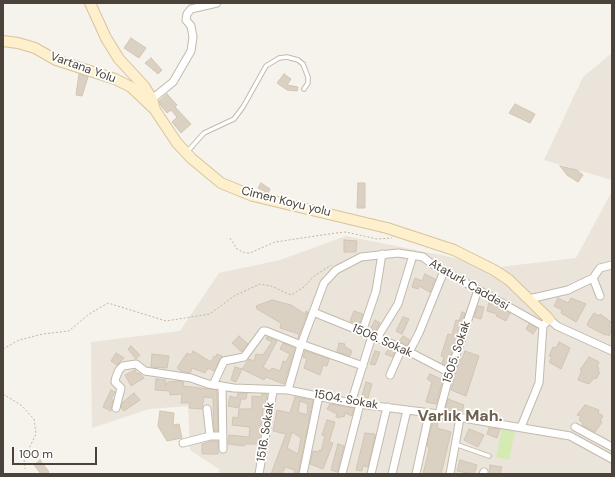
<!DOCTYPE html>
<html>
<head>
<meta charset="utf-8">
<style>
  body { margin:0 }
  #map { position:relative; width:615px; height:477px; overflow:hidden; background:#f6f2ec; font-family:"DM Sans",sans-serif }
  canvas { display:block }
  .frame { position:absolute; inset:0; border:4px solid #4b4339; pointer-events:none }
  .scale { position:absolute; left:12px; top:447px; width:85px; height:18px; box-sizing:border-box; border:2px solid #4b4339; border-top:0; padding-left:5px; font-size:12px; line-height:14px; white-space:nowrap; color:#4b4339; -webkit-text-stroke:3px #fff; paint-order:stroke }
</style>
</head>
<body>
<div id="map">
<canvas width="615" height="477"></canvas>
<div class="frame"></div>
<div class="scale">100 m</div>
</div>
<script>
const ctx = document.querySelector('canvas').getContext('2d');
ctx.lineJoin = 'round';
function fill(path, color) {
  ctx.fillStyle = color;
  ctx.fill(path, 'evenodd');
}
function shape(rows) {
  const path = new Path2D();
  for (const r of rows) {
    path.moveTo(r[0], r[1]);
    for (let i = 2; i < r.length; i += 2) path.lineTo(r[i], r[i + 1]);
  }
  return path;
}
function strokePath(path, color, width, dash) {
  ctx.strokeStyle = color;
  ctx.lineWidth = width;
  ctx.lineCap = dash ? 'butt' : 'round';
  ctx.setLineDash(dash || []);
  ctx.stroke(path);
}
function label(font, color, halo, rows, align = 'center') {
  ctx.font = font + ' "DM Sans",sans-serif';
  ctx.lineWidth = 3.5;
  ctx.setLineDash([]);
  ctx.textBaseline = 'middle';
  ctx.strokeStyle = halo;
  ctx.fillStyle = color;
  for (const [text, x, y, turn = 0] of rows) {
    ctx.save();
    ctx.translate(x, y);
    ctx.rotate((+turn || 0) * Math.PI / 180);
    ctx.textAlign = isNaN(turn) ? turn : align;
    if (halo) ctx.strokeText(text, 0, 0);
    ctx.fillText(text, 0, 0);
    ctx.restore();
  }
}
fill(shape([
  [612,53,612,180,544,160,583,77],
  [612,191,612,474,219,474,219,469,190,450,188,406,149,409,92,428,91,342,180,331,219,273,280,260,346,236,500,267,576,258]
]), '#eae4da');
fill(shape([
  [502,428,515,431,509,460,496,457]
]), '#d5ebb4');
const building = shape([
  [131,38,146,48,139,58,124,48,131,38],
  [151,58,162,70,158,74,145,63,151,58],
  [79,74,88,77,82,96,76,95,79,74],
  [284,74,291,79,287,85,298,87,297,91,287,90,277,83,284,74],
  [167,94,177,105,175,107,191,124,181,133,172,122,177,117,171,110,167,113,161,106,159,101,167,94],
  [515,104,535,114,530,123,509,113,515,104],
  [560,166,577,170,583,175,578,182,567,175,560,166],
  [261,183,270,189,268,193,258,188,261,183],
  [358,183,365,183,365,208,357,208,358,183],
  [344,240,357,241,356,252,344,252,344,240],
  [425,274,435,279,430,292,419,286,418,289,412,287,415,278,422,281,425,274],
  [558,298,568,303,571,298,586,304,576,322,561,313,562,310,554,306,558,298],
  [272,300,291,305,305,314,306,311,308,312,298,338,299,334,280,328,281,324,279,322,257,309,256,306,272,300],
  [489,302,510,313,506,321,496,316,497,314,487,311,489,302],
  [478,306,484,307,481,319,474,317,478,306],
  [354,311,363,314,359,325,350,321,354,311],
  [462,312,465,313,447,366,442,363,444,357,441,356,448,334,452,335,456,320,459,321,462,312],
  [594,313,599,316,600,314,611,322,609,325,612,327,612,329,609,336,605,334,605,335,588,326,587,324,594,313],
  [403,317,409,319,402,334,396,331,403,317],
  [375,320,380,323,375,332,370,329,375,320],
  [529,324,537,328,533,334,526,329,529,324],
  [239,336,248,344,242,352,232,343,239,336],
  [403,336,410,340,407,345,399,341,403,336],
  [267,337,277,341,263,367,270,371,272,368,280,371,283,361,286,362,290,354,280,349,283,343,295,348,284,384,266,377,264,380,242,369,249,359,254,361,256,354,263,355,272,342,266,339,267,337],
  [559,342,570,348,561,369,549,362,552,357,549,356,553,347,556,348,559,342],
  [339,343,345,344,344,346,352,351,350,356,337,352,339,343],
  [131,346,140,355,136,359,128,349,131,346],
  [389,348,395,351,393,357,385,354,389,348],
  [193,351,211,362,214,356,216,357,217,354,222,356,214,371,208,368,205,373,192,368,190,373,181,371,177,368,187,353,191,355,193,351],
  [305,351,329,359,327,366,323,365,320,375,304,368,307,359,303,357,305,351],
  [375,351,380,352,375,365,370,364,375,351],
  [465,351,479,356,466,396,451,390,460,358,462,359,465,351],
  [116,353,124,358,117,365,111,361,116,353],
  [152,354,169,356,167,368,151,367,152,354],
  [589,357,599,362,597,367,599,368,598,371,600,372,596,379,594,378,589,384,578,380,582,370,580,370,589,357],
  [235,367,242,369,236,382,231,380,235,367],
  [135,370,137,374,139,373,144,378,131,386,125,375,135,370],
  [430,374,443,380,436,404,426,402,432,382,427,379,430,374],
  [156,379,166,380,165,386,168,382,179,381,184,382,183,386,217,390,218,431,214,431,213,398,204,397,202,409,189,408,190,403,181,403,182,394,170,395,170,391,155,390,156,379],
  [366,382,372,384,368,398,362,396,366,382],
  [111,390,115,392,111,399,113,400,111,411,103,407,111,390],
  [134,393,140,400,124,411,121,408,122,403,134,393],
  [238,393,247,393,246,399,241,399,239,408,228,406,230,396,237,398,238,393],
  [262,394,267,394,265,409,263,409,259,444,245,444,244,446,228,444,229,435,249,437,250,427,232,425,233,417,238,418,239,409,252,409,252,396,261,397,262,394],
  [295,397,313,400,298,474,294,474,295,470,285,467,282,474,271,474,286,434,273,431,277,410,290,413,295,397],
  [300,401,308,404,307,415,298,412,300,401],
  [292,432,301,438,298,454,287,448,292,432],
  [448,399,464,405,462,413,445,410,448,399],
  [330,404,354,408,352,416,345,413,344,417,341,416,340,418,336,417,337,414,327,409,330,404],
  [585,405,599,410,598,413,603,416,600,421,602,422,595,432,582,425,583,423,579,420,581,416,577,415,585,405],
  [160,411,174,413,173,425,179,424,182,438,167,441,158,426,160,411],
  [327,420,335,422,329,442,333,443,323,469,310,464,313,451,318,452,319,450,321,451,325,436,322,435,327,420],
  [433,421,438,422,437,428,451,432,441,474,423,474,429,450,429,447,427,446,433,421],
  [489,428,500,429,497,438,487,434,489,428],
  [469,429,484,435,478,447,464,440,469,429],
  [365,433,375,434,375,436,368,467,363,466,362,471,356,470,365,433],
  [211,441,218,441,218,454,202,454,202,444,211,441],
  [338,444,344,446,337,472,331,470,338,444],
  [40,460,49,472,47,474,41,474,34,465,40,460],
  [460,460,477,465,474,474,457,471,460,460],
  [490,465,502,467,500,474,489,474,490,465]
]);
fill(building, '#dbd1c3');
strokePath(building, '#d3c5b3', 1);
const lane = shape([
  [187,152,204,133,234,119,243,107,266,66,279,58,287,57,298,60,303,64,308,77,308,83,304,89],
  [455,444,489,456]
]);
const street = shape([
  [152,99,173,82,191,51,193,37,191,26,186,20,187,14,191,9,217,3],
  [593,278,600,296],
  [529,299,568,290,593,278,600,268,612,265],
  [313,312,402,348,450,373],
  [362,332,376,291,382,254],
  [377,338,398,304,413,255],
  [301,344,363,366],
  [409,352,419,333,444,271],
  [390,375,402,348],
  [213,385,224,361,244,357,263,331,266,331,301,345],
  [222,386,223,449],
  [288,390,301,345,324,283,336,270,361,257,398,253,423,257,432,264,543,326],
  [351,403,372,336],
  [116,408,121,388,115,382,116,377,119,370,123,366,136,364,145,371,191,378,208,384,234,388,288,390,351,403,439,414,570,436,612,459],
  [207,409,210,436],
  [439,414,450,373,478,290],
  [521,427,539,383,543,326,549,319,557,326,612,351],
  [575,427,612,447],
  [183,443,210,436,223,436],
  [259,474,273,391],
  [303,474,319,395],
  [342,474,360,404],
  [371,474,387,407],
  [392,474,407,410],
  [416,474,429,414],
  [450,474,460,418],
  [483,474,484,472]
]);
const secondary = shape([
  [90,3,106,38,119,59,144,86,152,99,155,110,177,143,191,158,221,183,253,196,387,228,454,250,494,270,509,280,549,319],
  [3,41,18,43,35,48,56,60,115,79,131,87,154,109]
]);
strokePath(lane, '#c2baad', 5.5);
strokePath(street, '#c2baad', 9);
strokePath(secondary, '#d7c49b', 12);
strokePath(shape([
  [230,238,237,249,245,253,250,253,275,242,336,233,346,232,377,239,392,238],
  [3,349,19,340,43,334,69,331,89,314,108,303,166,321,210,314,234,296,260,284,271,286,291,295,304,287,313,277,331,265],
  [3,394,21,405,34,419,36,434,24,459,25,469]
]), '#c4b59e', 1, [2, 2]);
strokePath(lane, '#fff', 3.5);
strokePath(street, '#fff', 7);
strokePath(secondary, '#fff0cd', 10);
label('12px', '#4b4339', '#fff', [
  ["Vartana Yolu",83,68,20],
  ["Cimen Koyu yolu",286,202,14],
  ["Ataturk Caddesi",469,285,30],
  ["1506. Sokak",382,341,24],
  ["1505. Sokak",457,352,-72],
  ["1504. Sokak",346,400,10],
  ["1516. Sokak",266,432,-81]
]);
label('bold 16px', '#6e604f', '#fff', [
  ["Varlık Mah.",460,417]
]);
</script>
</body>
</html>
